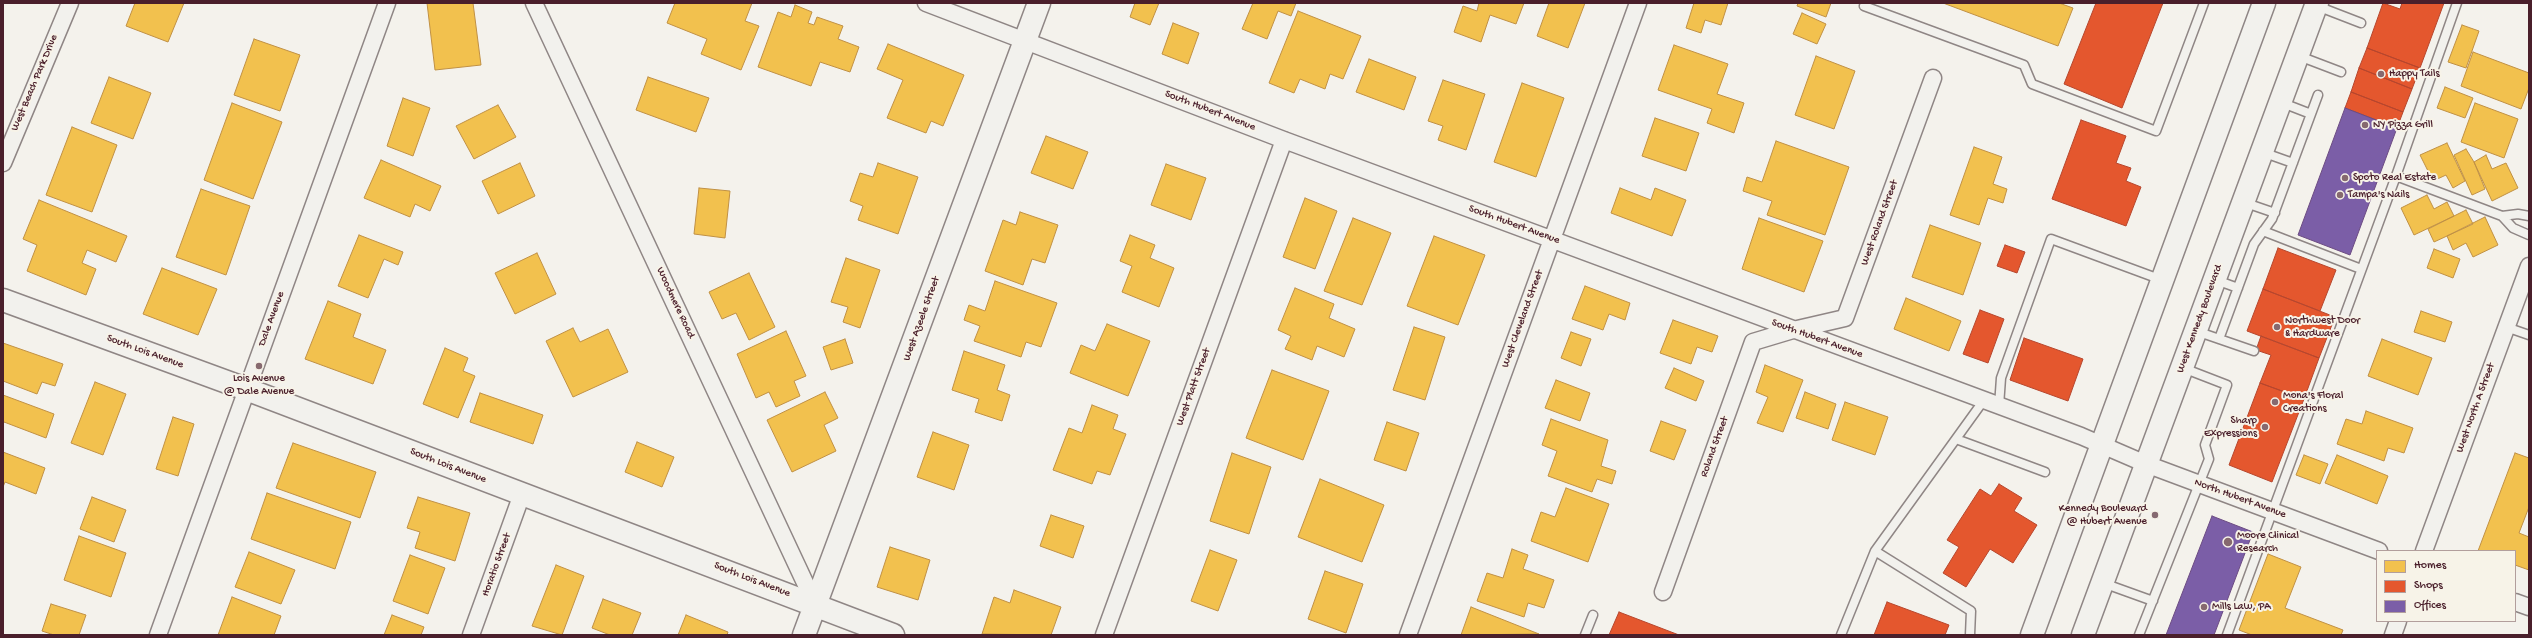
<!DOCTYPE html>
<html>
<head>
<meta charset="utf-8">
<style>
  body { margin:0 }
  #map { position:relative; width:2532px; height:638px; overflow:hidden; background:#f4f2ec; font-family:"Gochi Hand",sans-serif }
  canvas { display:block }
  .frame { position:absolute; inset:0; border:4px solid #4a1f2b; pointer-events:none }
  .legend { position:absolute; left:2376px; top:550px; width:140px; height:72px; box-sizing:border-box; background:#f7f3e8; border:1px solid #b29e9c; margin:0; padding:5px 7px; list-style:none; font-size:12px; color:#4a1f2b }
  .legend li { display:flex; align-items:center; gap:8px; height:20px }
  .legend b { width:20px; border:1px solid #b29e9c }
</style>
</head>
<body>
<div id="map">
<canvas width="2532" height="638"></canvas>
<div class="frame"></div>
<ul class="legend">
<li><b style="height:11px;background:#f2c14e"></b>Homes</li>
<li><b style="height:11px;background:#e4572e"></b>Shops</li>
<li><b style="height:11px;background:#7b5ea7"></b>Offices</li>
</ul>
</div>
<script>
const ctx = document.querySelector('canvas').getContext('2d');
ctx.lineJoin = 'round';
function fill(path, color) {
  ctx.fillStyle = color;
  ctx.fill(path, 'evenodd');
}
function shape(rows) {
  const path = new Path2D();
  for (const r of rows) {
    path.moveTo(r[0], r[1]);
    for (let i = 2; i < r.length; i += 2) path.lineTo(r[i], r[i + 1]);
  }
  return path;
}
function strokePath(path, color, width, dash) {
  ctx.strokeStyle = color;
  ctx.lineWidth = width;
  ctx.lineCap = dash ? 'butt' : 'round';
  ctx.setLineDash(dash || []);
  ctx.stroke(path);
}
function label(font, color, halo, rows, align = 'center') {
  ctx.font = font + ' "Gochi Hand",sans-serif';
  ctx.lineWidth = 4;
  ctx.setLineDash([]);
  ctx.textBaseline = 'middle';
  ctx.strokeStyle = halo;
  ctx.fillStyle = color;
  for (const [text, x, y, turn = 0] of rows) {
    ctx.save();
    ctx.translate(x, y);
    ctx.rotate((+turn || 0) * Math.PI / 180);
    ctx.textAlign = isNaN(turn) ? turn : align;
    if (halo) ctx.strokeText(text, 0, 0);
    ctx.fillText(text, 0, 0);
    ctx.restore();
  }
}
const homes = shape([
  [135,3,184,3,168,42,126,26,135,3],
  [427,3,473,3,481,65,435,70,427,3],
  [675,3,752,3,745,21,759,26,741,70,701,54,707,39,667,23,675,3],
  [1135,3,1159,3,1150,25,1130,17,1135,3],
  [1253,3,1296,3,1291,16,1278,11,1267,39,1242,29,1253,3],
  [1479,3,1524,3,1516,24,1490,15,1481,42,1454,32,1463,6,1477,11,1479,3],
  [1549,3,1585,3,1568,48,1537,36,1549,3],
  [1694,3,1728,3,1721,25,1705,20,1701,33,1686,28,1694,3],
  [1798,3,1831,3,1826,17,1797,6,1798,3],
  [1943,3,2059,3,2073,8,2058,46,1943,3],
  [795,5,812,12,808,23,814,25,817,17,843,26,838,39,859,47,850,72,820,62,811,86,758,67,778,12,791,17,795,5],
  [1298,11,1361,36,1343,79,1330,74,1325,89,1300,79,1294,93,1269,83,1298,11],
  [1802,13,1826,24,1817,44,1793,34,1802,13],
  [1173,23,1199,33,1188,64,1162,54,1173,23],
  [2462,25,2479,31,2466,68,2448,62,2462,25],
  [254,39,300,55,280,111,234,95,254,39],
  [888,44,964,75,943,126,931,121,926,133,887,118,903,80,877,69,888,44],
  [1674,45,1728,64,1717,94,1744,103,1734,133,1707,123,1712,109,1658,90,1674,45],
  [2473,52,2529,73,2529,88,2521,109,2461,86,2473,52],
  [1816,56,1855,71,1834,129,1795,115,1816,56],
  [1369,59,1416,77,1404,110,1356,92,1369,59],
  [109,77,151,93,133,139,91,123,109,77],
  [648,77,709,98,696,132,636,110,648,77],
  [1443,80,1485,94,1466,150,1438,140,1443,126,1428,121,1443,80],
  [1522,83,1564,98,1536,177,1494,162,1522,83],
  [2445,87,2473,98,2465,118,2437,108,2445,87],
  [403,98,430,108,413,156,387,146,403,98],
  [232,103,282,122,253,199,204,180,232,103],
  [2475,103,2518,119,2504,158,2461,142,2475,103],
  [498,105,516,137,474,159,456,126,498,105],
  [1655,118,1699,133,1686,171,1642,156,1655,118],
  [72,127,117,145,92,212,46,195,72,127],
  [1046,136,1088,152,1073,189,1031,173,1046,136],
  [1776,141,1849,167,1825,235,1767,215,1772,201,1743,191,1747,177,1762,182,1776,141],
  [2447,143,2465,181,2453,188,2446,175,2433,181,2420,155,2447,143],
  [1974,147,2002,157,1993,184,2007,189,2003,203,1988,198,1979,225,1950,215,1974,147],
  [2466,149,2474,162,2485,189,2472,195,2454,155,2466,149],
  [2486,155,2492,169,2506,163,2518,188,2492,201,2474,162,2486,155],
  [381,160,441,186,430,211,415,204,410,217,364,198,381,160],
  [520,163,535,196,498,214,482,181,520,163],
  [878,163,918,177,898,234,858,220,863,206,850,201,860,173,873,177,878,163],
  [1166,164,1206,178,1191,220,1151,205,1166,164],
  [699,188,730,191,725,238,694,234,699,188],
  [1620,188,1651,200,1655,188,1686,200,1672,236,1611,213,1620,188],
  [201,189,250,206,226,275,176,257,201,189],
  [2427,195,2434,209,2447,202,2454,216,2414,235,2401,208,2427,195],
  [1305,198,1337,211,1315,269,1283,257,1305,198],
  [39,200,127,236,116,262,87,250,82,263,96,269,86,295,27,271,37,245,23,239,39,200],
  [2466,210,2473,224,2434,242,2428,229,2466,210],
  [1020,212,1058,225,1045,263,1032,259,1023,285,985,271,1003,220,1016,225,1020,212],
  [2485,217,2498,245,2473,257,2466,243,2453,250,2447,236,2485,217],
  [1353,218,1391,233,1362,305,1324,291,1353,218],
  [1759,218,1823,241,1804,292,1742,269,1759,218],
  [1930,225,1981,243,1963,295,1912,277,1930,225],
  [359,235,403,252,398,265,384,259,368,298,338,286,359,235],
  [1130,235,1155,245,1150,258,1174,268,1159,307,1122,292,1132,266,1120,261,1130,235],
  [1434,236,1485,255,1458,325,1407,306,1434,236],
  [2434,249,2460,259,2453,278,2427,268,2434,249],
  [537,253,556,294,515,314,495,273,537,253],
  [846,258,880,270,860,328,843,322,848,307,831,302,846,258],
  [162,268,217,289,198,335,143,314,162,268],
  [749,273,775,327,749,340,736,313,722,319,709,292,749,273],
  [995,281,1057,303,1041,347,1026,342,1021,357,974,341,980,326,964,320,969,305,985,311,995,281],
  [1585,286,1630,303,1625,320,1609,314,1603,330,1572,319,1585,286],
  [1295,288,1334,304,1329,318,1355,329,1344,357,1317,346,1312,360,1285,349,1291,336,1278,330,1295,288],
  [1906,298,1961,321,1949,351,1894,329,1906,298],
  [328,301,361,314,353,337,386,350,373,384,305,359,328,301],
  [2421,311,2452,322,2445,342,2414,332,2421,311],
  [1673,320,1718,336,1712,352,1697,347,1691,364,1660,353,1673,320],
  [1107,324,1150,341,1128,396,1070,373,1081,345,1095,351,1107,324],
  [1414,327,1445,337,1425,400,1393,390,1414,327],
  [573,328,580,342,608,329,628,372,573,397,546,341,573,328],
  [786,331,806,376,794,381,800,396,776,407,769,392,756,398,737,354,786,331],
  [1571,332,1591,339,1581,366,1561,358,1571,332],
  [845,339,853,363,831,370,823,347,845,339],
  [2382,339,2432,358,2418,395,2368,376,2382,339],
  [3,343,63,364,55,386,42,382,37,394,3,381,3,343],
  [445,348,468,358,463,371,475,376,458,418,423,404,445,348],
  [964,351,1005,365,997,390,1010,395,1002,421,975,412,979,399,952,390,964,351],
  [1765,365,1803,380,1783,432,1757,423,1768,397,1756,392,1765,365],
  [1674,368,1704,381,1696,401,1665,388,1674,368],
  [1272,370,1329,391,1303,460,1246,438,1272,370],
  [1556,380,1590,393,1580,421,1545,408,1556,380],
  [95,382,126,394,103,455,71,443,95,382],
  [825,392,838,418,824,425,836,451,792,472,767,420,825,392],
  [1805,392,1836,404,1828,429,1796,418,1805,392],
  [480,393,543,415,533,444,470,422,480,393],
  [3,395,54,414,46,438,4,422,3,424,3,395],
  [1845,402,1888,417,1875,455,1832,440,1845,402],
  [1092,405,1118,415,1113,429,1126,434,1110,475,1097,471,1092,484,1053,470,1069,428,1082,433,1092,405],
  [2366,411,2413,428,2404,453,2388,448,2384,461,2337,444,2346,419,2362,424,2366,411],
  [173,417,194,424,178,476,156,469,173,417],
  [1551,419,1608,440,1601,466,1616,471,1612,484,1597,479,1592,492,1548,476,1557,451,1542,445,1551,419],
  [1661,421,1686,430,1674,460,1650,451,1661,421],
  [1387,422,1419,433,1406,471,1374,460,1387,422],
  [933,432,969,445,954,490,917,477,933,432],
  [637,442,674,457,662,487,625,472,637,442],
  [293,443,376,472,360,518,276,488,293,443],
  [3,452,45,468,36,494,5,482,3,487,3,452],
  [1232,453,1271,467,1249,534,1210,521,1232,453],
  [2515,453,2529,458,2529,507,2519,533,2529,537,2529,570,2515,565,2515,551,2478,551,2515,453],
  [2304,455,2328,464,2320,484,2296,475,2304,455],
  [2337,455,2388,476,2377,504,2325,483,2337,455],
  [1320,479,1384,505,1362,562,1298,537,1320,479],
  [1566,488,1609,504,1588,562,1531,541,1541,512,1555,517,1566,488],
  [267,493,351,522,335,569,251,539,267,493],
  [92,497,126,510,114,542,80,529,92,497],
  [418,497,470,513,455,561,415,548,420,532,407,528,418,497],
  [1051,515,1084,526,1073,558,1040,546,1051,515],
  [79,536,126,553,111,597,64,580,79,536],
  [890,547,930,560,918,600,877,587,890,547],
  [1512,549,1528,555,1523,569,1554,580,1544,608,1528,603,1524,617,1477,601,1487,573,1503,578,1512,549],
  [1210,550,1237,560,1218,611,1191,601,1210,550],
  [249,552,295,570,281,604,235,587,249,552],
  [2268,554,2301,567,2285,608,2343,630,2341,635,2252,635,2239,630,2268,554],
  [410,555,445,568,428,614,393,601,410,555],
  [556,565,584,576,562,635,532,626,556,565],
  [1325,571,1363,584,1346,633,1308,619,1325,571],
  [1014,590,1061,607,1051,635,982,634,994,597,1010,603,1014,590],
  [232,597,281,616,274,635,218,635,232,597],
  [603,599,641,613,632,635,610,635,592,628,603,599],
  [51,604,86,615,79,635,54,635,42,631,51,604],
  [1471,607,1539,634,1461,635,1471,607],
  [392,615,424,627,421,635,384,635,392,615],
  [686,615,728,632,727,635,678,635,686,615]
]);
fill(homes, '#f2c14e');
strokePath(homes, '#c09044', 1);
const shops = shape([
  [2096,3,2163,3,2122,108,2064,84,2096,3],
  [2383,3,2400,9,2402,3,2444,3,2420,68,2367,48,2383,3],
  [2367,48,2420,68,2412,89,2359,68,2367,48],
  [2359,68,2412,89,2403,112,2351,92,2359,68],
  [2351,92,2403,112,2397,128,2345,108,2351,92],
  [2081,120,2126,136,2116,163,2131,168,2126,181,2141,187,2126,226,2052,199,2081,120],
  [2005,245,2025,252,2017,273,1997,266,2005,245],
  [2278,248,2336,270,2320,311,2263,289,2278,248],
  [2263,289,2335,317,2319,358,2247,331,2263,289],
  [1980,310,2004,319,1988,363,1963,354,1980,310],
  [2261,336,2319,358,2304,399,2260,383,2271,355,2256,350,2261,336],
  [2024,338,2083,359,2068,401,2010,380,2024,338],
  [2260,383,2304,399,2272,482,2229,465,2260,383],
  [1999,484,2022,498,2014,511,2037,525,2013,563,1990,549,1966,587,1943,573,1959,547,1947,540,1980,489,1991,496,1999,484],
  [1887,602,1949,625,1945,635,1874,635,1887,602],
  [1619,612,1679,635,1609,635,1619,612]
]);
fill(shops, '#e4572e');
strokePath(shops, '#b6462d', 1);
const offices = shape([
  [2345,108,2397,128,2350,255,2298,235,2345,108],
  [2212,516,2253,532,2214,635,2166,635,2212,516]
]);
fill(offices, '#7b5ea7');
strokePath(offices, '#6c4b82', 1);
const lane = shape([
  [1864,6,2024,65,2032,84,2156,131,2204,3],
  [2317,6,2361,23],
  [2299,56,2341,72],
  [2280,102,2311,114],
  [2262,152,2293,163],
  [2396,176,2502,216,2518,214,2529,216],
  [2243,202,2275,213],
  [2502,216,2513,228,2529,235],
  [2263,231,2361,269],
  [2216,280,2238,288],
  [2506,327,2529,335],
  [2196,331,2254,351],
  [2219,339,2254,244,2272,219,2318,95],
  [1999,406,2001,378,2051,239,2162,280],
  [1956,439,2045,472],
  [1875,551,1984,400],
  [2103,583,2153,601],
  [1585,635,1593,615],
  [1841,635,1875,551,1971,611,1970,635],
  [2139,635,2209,459,2205,445,2227,385,2183,368],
  [2227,635,2396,176,2457,3]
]);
const street = shape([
  [534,3,815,604],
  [926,3,1284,140,2081,436,2146,464,2379,551],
  [3,163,70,3],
  [2424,551,2529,266],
  [1663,592,1753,342,1793,330,1845,318,1933,78],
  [2515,602,2529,607],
  [158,635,387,3],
  [471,635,522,494],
  [1104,635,1284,140],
  [1408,635,1638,3],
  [2393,635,2398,621]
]);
const secondary = shape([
  [3,300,246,389,893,635],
  [804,635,1039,3]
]);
const primary = shape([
  [2032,635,2264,3],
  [2083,635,2317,3]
]);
strokePath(lane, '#8f8685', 11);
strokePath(street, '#8f8685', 19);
strokePath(secondary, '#8f8685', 25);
strokePath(primary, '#8f8685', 25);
strokePath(lane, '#f2f1ed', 8);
strokePath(street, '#f2f1ed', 16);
strokePath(secondary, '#f2f1ed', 22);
strokePath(primary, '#f2f1ed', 22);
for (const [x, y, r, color] of [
  [2381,74,4,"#86696f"],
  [2365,125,4,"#86696f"],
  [2345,178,4,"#86696f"],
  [2340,195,4,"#86696f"],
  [2277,327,4,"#86696f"],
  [259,366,4,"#86696f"],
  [2275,402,4,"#86696f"],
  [2265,427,4,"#86696f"],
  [2155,515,4,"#86696f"],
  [2228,542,5,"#86696f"],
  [2204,607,4,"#86696f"]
]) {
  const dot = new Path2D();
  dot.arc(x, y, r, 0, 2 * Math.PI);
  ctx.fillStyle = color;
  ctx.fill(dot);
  strokePath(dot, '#f7f3e8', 1.5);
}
label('11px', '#4a1f2b', '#f7f3e8', [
  ["Happy Tails",2389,74],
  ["NY Pizza Grill",2373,125],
  ["Spoto Real Estate",2353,178],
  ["Tampa's Nails",2348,195],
  ["Northwest Door",2285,321],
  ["& Hardware",2285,334],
  ["Lois Avenue",259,379,"center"],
  ["@ Dale Avenue",259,392,"center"],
  ["Mona's Floral",2283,396],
  ["Creations",2283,409],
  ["Sharp",2257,421,"right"],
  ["Expressions",2257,434,"right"],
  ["Kennedy Boulevard",2147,509,"right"],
  ["@ Hubert Avenue",2147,522,"right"],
  ["Moore Clinical",2237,536],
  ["Research",2237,549],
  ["Mills Law, PA",2212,607]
], 'left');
label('11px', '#4a1f2b', '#f7f3e8', [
  ["West Beach Park Drive",35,83,-67],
  ["South Hubert Avenue",1210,111,21],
  ["West Roland Street",1880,223,-70],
  ["South Hubert Avenue",1514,225,20],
  ["Woodmere Road",675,303,65],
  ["Dale Avenue",272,319,-70],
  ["West Azeele Street",922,319,-70],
  ["West Cleveland Street",1523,319,-70],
  ["West Kennedy Boulevard",2200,319,-70],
  ["South Hubert Avenue",1817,339,20],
  ["South Lois Avenue",145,352,20],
  ["West Platt Street",1194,387,-70],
  ["West North A Street",2476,408,-70],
  ["Roland Street",1715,447,-70],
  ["South Lois Avenue",448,466,21],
  ["North Hubert Avenue",2240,499,20],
  ["Horatio Street",497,565,-70],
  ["South Lois Avenue",752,580,21]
]);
</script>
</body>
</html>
